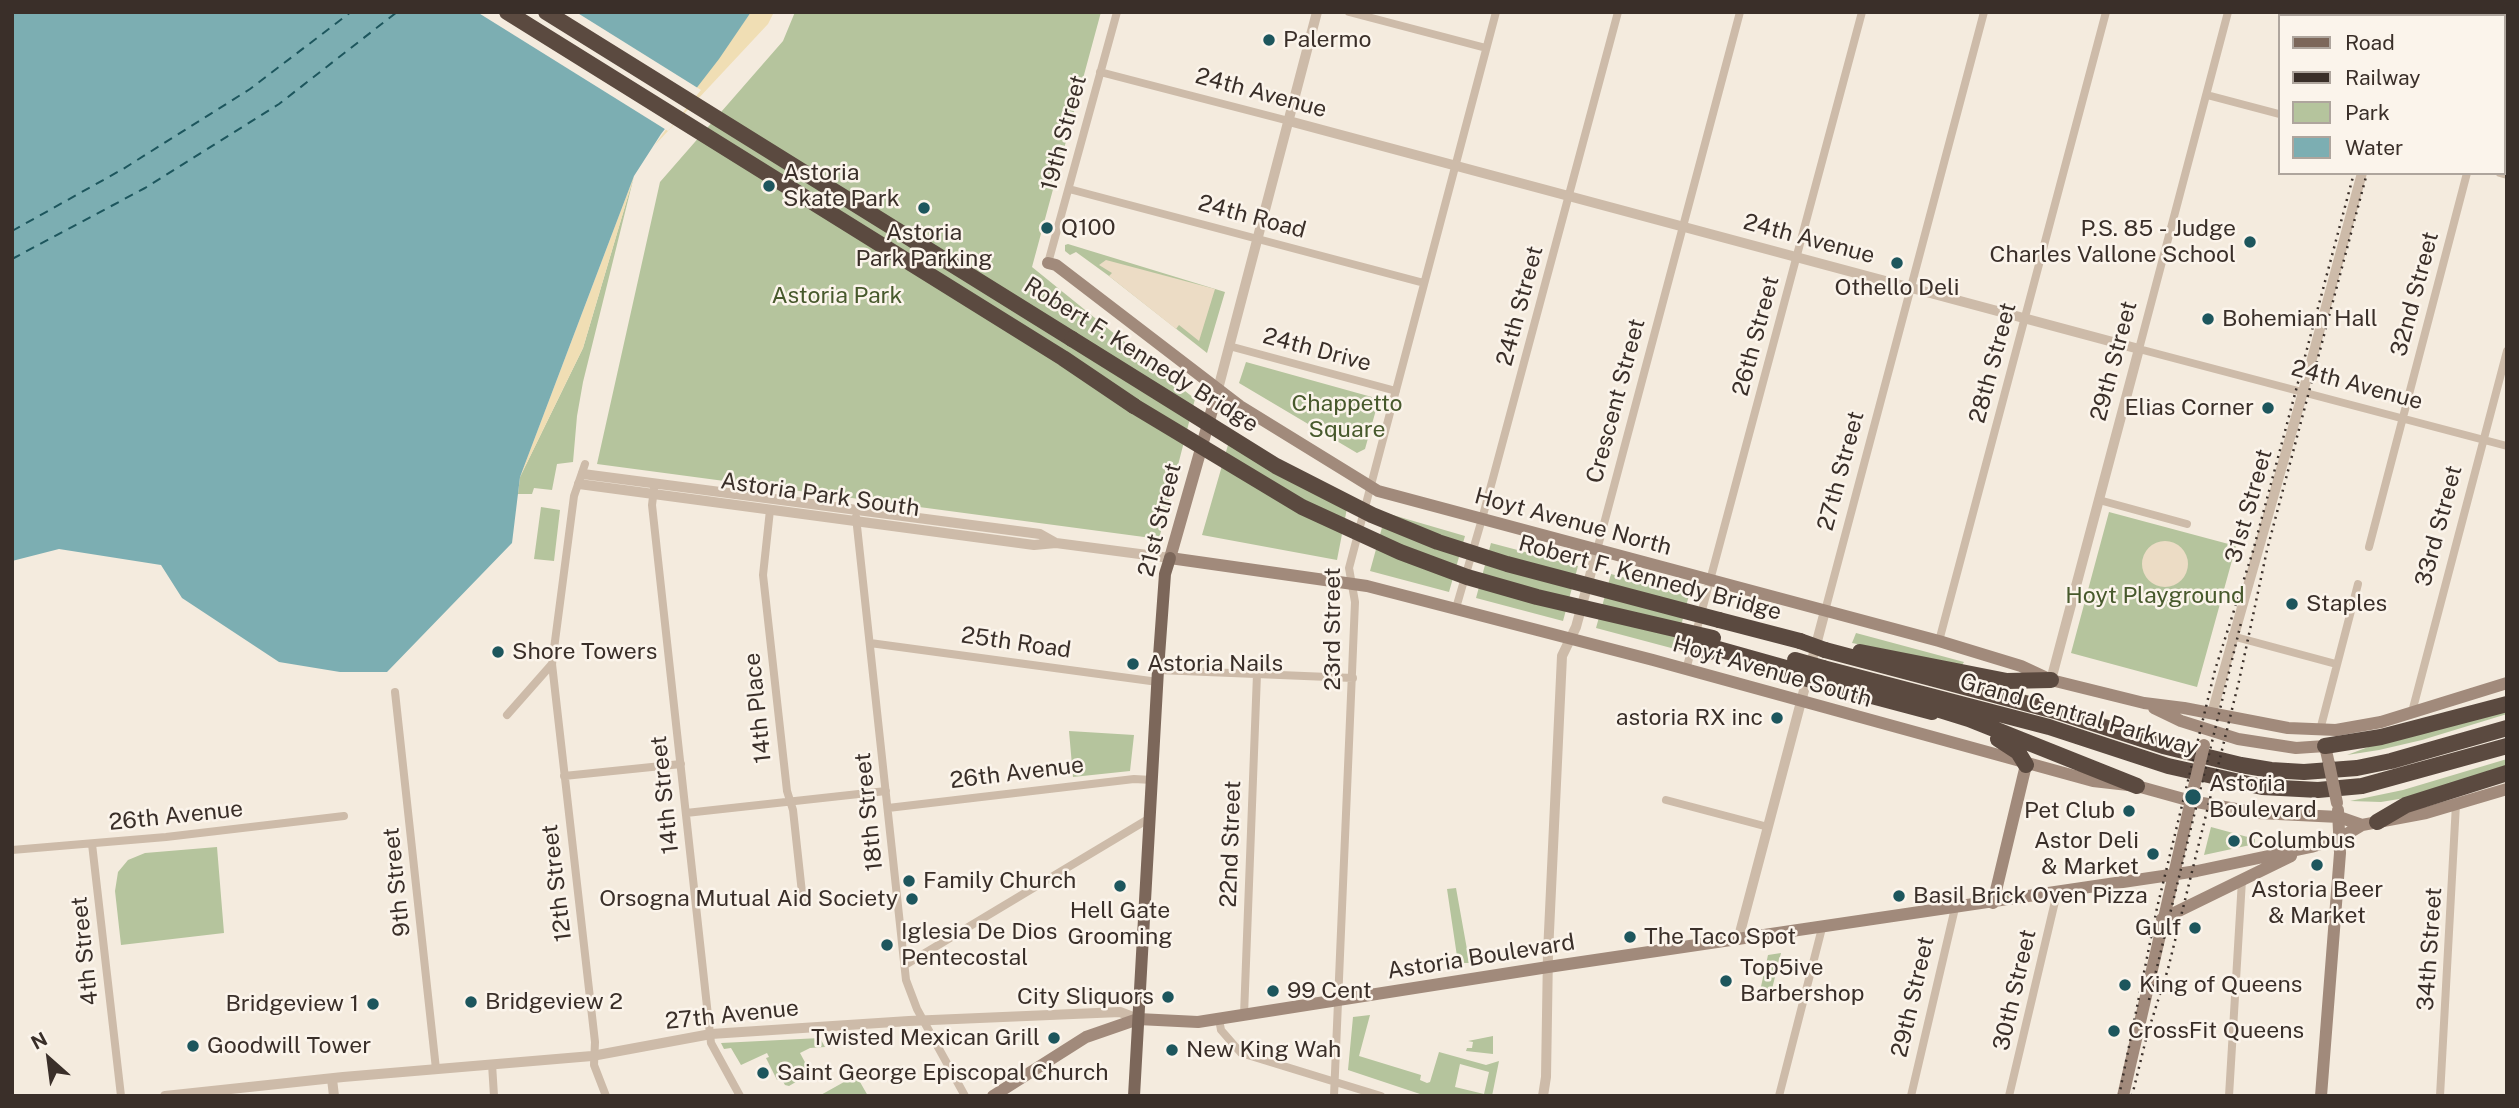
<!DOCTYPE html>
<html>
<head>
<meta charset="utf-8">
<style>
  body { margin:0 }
  #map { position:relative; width:2519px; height:1108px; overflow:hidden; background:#f4ebde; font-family:"Public Sans",sans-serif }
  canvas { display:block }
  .frame { position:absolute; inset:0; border:14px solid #3a2f29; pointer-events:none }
  .legend { position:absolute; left:2278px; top:14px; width:228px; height:161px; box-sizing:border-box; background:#fbf4eb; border:2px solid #aea59d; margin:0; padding:9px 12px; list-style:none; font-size:21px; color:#3a2f29 }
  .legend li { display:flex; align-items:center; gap:14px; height:35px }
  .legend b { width:35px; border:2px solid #aea59d }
  .north { position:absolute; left:14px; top:1024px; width:70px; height:70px; -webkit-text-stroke:5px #fbf4eb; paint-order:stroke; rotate:332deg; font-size:19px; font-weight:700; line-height:28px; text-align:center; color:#3a2f29 }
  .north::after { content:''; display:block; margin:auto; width:24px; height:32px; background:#3a2f29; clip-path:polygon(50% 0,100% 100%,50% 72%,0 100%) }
</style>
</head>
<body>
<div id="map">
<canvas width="2519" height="1108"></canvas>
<div class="frame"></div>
<ul class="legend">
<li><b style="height:9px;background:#7c675a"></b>Road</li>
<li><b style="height:9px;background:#3a2f29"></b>Railway</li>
<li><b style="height:19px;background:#b5c49d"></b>Park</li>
<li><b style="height:19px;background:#7caeb2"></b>Water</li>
</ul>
<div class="north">N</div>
</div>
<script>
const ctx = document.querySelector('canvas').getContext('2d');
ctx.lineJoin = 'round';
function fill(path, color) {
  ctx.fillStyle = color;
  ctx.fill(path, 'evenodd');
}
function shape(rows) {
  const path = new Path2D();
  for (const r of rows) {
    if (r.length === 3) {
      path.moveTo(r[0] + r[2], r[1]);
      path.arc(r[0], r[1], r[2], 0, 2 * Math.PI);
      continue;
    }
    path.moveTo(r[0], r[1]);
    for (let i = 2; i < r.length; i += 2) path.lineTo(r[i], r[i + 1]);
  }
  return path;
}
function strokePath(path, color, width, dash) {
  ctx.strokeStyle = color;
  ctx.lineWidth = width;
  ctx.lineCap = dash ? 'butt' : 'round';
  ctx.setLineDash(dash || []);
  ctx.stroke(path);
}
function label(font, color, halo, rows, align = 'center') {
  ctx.font = font + ' "Public Sans",sans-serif';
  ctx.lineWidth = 5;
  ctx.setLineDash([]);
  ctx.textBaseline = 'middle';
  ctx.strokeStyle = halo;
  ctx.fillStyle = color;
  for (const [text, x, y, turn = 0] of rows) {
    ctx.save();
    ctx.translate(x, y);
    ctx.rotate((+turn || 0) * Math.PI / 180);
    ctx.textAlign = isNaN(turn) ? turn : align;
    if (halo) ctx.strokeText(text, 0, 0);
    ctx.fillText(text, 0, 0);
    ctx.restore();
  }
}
fill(shape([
  [795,12,1101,12,1032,267,1195,399,1159,539,597,464,660,182,783,41],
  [634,176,583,382,577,416,573,462,557,464,552,490,534,488,532,494,518,494,520,477,583,348],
  [1068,244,1225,292,1207,353,1109,276,1076,252,1070,255,1065,251,1065,245],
  [1246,362,1379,399,1365,449,1357,453,1239,383],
  [1232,431,1348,503,1337,560,1202,535],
  [541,507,560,510,554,561,534,559],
  [2109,512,2236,546,2197,687,2071,653],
  [1386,513,1465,536,1449,592,1370,571],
  [1491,543,1578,566,1563,621,1476,598],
  [1611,574,1689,595,1675,649,1596,628],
  [1856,633,1964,662,1962,665,1852,643],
  [2507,710,2507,714,2422,740,2379,750,2347,755,2387,740],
  [1069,731,1134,735,1130,771,1073,777],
  [2507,759,2507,765,2411,797,2381,802,2350,801,2403,790],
  [2211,827,2255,839,2255,844,2204,855],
  [217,847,224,933,121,945,115,891,118,872,128,860,145,853],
  [1456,888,1468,955,1469,963,1458,963,1447,889],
  [1781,953,1771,993,1760,991,1768,955],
  [1370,1015,1359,1056,1421,1075,1420,1080,1427,1083,1430,1082,1439,1052,1486,1065,1499,1061,1492,1096,1426,1096,1348,1070,1353,1017],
  [1460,1064,1489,1072,1484,1094,1455,1087],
  [1493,1036,1493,1054,1466,1051,1467,1048,1472,1048,1473,1042,1468,1041],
  [820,1038,825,1047,810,1048,800,1053,813,1077,809,1079,806,1076,789,1086,785,1085,781,1078,777,1080,766,1058,769,1057,767,1053,741,1065,731,1048,724,1049,721,1043],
  [856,1075,868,1096,819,1096,844,1082]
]), '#b5c49d');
fill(shape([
  [751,12,774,12,768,24,654,146],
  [634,176,583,348,520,477]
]), '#f0deb4');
fill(shape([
  [1106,260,1215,289,1199,341,1179,325,1176,329,1109,276,1112,273,1099,265],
  [2165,564,23]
]), '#ecdcc5');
fill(shape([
  [12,12,751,12,719,59,661,134,634,176,520,477,512,543,387,672,340,672,279,662,182,598,161,565,59,549,12,561]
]), '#7caeb2');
fill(shape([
  [477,12,576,12,701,90,668,131]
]), '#f4ebde');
strokePath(shape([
  [12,231,123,169,250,89,351,12],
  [12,259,145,188,279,104,397,12]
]), '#1d565d', 2, [9, 7]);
strokePath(shape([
  [1349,12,1486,48],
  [2228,12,2139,349,2507,446],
  [2503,32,2507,19],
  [1100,72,1289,121],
  [2207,95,2279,114],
  [2500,173,2507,175],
  [1069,189,1424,283],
  [1048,263,1117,12],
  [1229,346,1396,391],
  [585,464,574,496,552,664,595,1042,594,1065,606,1096],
  [654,489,652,505,711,1043,740,1096],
  [2099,500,2187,524],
  [770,510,763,575,787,791,793,810,803,902],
  [856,517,906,980,917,1009,965,1096],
  [2369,547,2467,173],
  [1597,550,1740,12],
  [1456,608,1482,519,1618,12],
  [1825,611,1984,12],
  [2232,636,2336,664],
  [1939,641,2106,12],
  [870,643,1158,682],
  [1158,670,1353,678],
  [1686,670,1862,12],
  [395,692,436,1069],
  [2412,712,2507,351],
  [507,715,552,664],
  [2320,730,2358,584],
  [564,776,681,764],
  [1666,800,1768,827],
  [888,808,1134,779,1152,780],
  [686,813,886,791],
  [92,844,121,1096],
  [12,850,166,837,344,816],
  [905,965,1150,818],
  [1244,1015,1257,674],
  [1219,1019,1221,1030,1241,1053,1381,1096],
  [492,1064,494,1096],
  [1334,1096,1355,602,1349,568,1496,12],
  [1779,1096,1822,928],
  [1911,1096,1955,908],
  [2009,1096,2057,893],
  [2229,1096,2242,880],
  [2440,1096,2456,804]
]), '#cdbba9', 8);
strokePath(shape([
  [2404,16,2405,12],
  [1289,121,2139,349,2051,680],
  [1218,389,1317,12],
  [583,474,1040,534,1056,543],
  [579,484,1034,545,1056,543,1170,558],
  [2212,713,2303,392,2362,173],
  [1738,940,1825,611],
  [332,1079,334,1096],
  [165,1096,343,1077,592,1056,711,1034,909,1021,1120,1012,1138,1019],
  [1543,1096,1546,1077,1548,953,1562,656,1576,627,1597,550]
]), '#cdbba9', 10);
strokePath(shape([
  [1048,263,1056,265,1240,406,1378,491,1939,641,2021,666,2051,680,2144,703,2184,708,2288,728,2336,730,2381,722,2507,683],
  [1218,389,1170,558,1367,586,1653,660,2093,781,2137,786,2191,801,2258,813,2339,817,2362,825],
  [2154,708,2181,721,2238,739,2296,748,2325,746,2329,764],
  [1993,903,2026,765],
  [2162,919,2291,856],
  [993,1096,1086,1037,1138,1019,1198,1022,1548,967,2197,871,2311,847,2340,838,2362,825,2426,813,2507,789],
  [2123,1096,2192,796],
  [2321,1096,2340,853,2338,810]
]), '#a18a7b', 12);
strokePath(shape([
  [1134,1096,1158,670,1165,574,1170,558]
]), '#7c675a', 12);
strokePath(shape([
  [507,12,1063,358,1134,406],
  [546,12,1072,339],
  [1719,620,1800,641],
  [1711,647,1793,670],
  [1825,650,2055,711,2163,746,2241,765,2271,770,2304,772,2357,768,2391,761,2507,728],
  [1860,652,2007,681,2051,680],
  [1823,668,2049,727,2168,766,2262,787,2318,790,2362,786,2507,746],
  [1819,682,1932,712],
  [1924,705,1969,719,2137,786],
  [1998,739,2018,752,2026,765],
  [2325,746,2381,737,2507,704],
  [2377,822,2406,805,2507,773]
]), '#5b4a40', 16);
strokePath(shape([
  [2396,16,2397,12],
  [2408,16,2409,12],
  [2149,1000,2241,623],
  [2119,1096,2157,908,2215,670,2253,551,2354,173],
  [2132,1096,2147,1035,2168,969,2239,681,2267,550,2367,173]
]), '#3a2f29', 2.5, [2, 5]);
strokePath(shape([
  [2329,764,2337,803],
  [2194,787,2204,745]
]), '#a18a7b', 12);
strokePath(shape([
  [1072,339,1276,466,1372,515,1438,542,1507,564,1719,620],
  [1134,406,1302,507,1400,552,1467,577,1537,597,1713,638],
  [1682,641,1694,648,1710,652],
  [1800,641,1825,650],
  [1795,660,1823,668],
  [1792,675,1819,682]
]), '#5b4a40', 16);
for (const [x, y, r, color] of [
  [1269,40,7,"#1d565d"],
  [769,186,7,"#1d565d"],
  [924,208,7,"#1d565d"],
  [1047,228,7,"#1d565d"],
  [2250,242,7,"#1d565d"],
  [1897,263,7,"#1d565d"],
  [2208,319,7,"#1d565d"],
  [2268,408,7,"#1d565d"],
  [2292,604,7,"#1d565d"],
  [498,652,7,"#1d565d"],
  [1133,664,7,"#1d565d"],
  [1777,718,7,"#1d565d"],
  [2193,797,9,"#1d565d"],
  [2129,811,7,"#1d565d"],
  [2234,841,7,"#1d565d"],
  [2153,854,7,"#1d565d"],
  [2317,865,7,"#1d565d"],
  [909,881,7,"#1d565d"],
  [1120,886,7,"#1d565d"],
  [1899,896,7,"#1d565d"],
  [912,899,7,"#1d565d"],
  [2195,928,7,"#1d565d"],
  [1630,937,7,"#1d565d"],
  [887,945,7,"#1d565d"],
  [1726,981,7,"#1d565d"],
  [2125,985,7,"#1d565d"],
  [1273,991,7,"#1d565d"],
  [1168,997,7,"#1d565d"],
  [471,1002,7,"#1d565d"],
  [373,1004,7,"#1d565d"],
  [2114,1031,7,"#1d565d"],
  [1054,1038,7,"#1d565d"],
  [193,1046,7,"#1d565d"],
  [1172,1050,7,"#1d565d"],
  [763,1073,7,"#1d565d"]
]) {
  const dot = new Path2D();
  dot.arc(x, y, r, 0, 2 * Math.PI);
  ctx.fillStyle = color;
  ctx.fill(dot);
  strokePath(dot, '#fbf4eb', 2.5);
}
label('23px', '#3a2f29', '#fbf4eb', [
  ["Palermo",1283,40],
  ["Astoria",783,173],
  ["Skate Park",783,199],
  ["Q100",1061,228],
  ["P.S. 85 - Judge",2236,229,"right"],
  ["Charles Vallone School",2236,255,"right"],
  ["Astoria",924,233,"center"],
  ["Park Parking",924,259,"center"],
  ["Othello Deli",1897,288,"center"],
  ["Bohemian Hall",2222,319],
  ["Elias Corner",2254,408,"right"],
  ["Staples",2306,604],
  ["Shore Towers",512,652],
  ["Astoria Nails",1147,664],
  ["astoria RX inc",1763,718,"right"],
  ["Astoria",2209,784],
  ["Boulevard",2209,810],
  ["Pet Club",2115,811,"right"],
  ["Astor Deli",2139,841,"right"],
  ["& Market",2139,867,"right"],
  ["Columbus",2248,841],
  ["Family Church",923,881],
  ["Astoria Beer",2317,890,"center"],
  ["& Market",2317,916,"center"],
  ["Basil Brick Oven Pizza",1913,896],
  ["Orsogna Mutual Aid Society",898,899,"right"],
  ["Hell Gate",1120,911,"center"],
  ["Grooming",1120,937,"center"],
  ["Gulf",2181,928,"right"],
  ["Iglesia De Dios",901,932],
  ["Pentecostal",901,958],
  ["The Taco Spot",1644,937],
  ["Top5ive",1740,968],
  ["Barbershop",1740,994],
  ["King of Queens",2139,985],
  ["99 Cent",1287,991],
  ["City Sliquors",1154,997,"right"],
  ["Bridgeview 2",485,1002],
  ["Bridgeview 1",359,1004,"right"],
  ["CrossFit Queens",2128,1031],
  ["Twisted Mexican Grill",1040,1038,"right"],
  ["Goodwill Tower",207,1046],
  ["New King Wah",1186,1050],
  ["Saint George Episcopal Church",777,1073]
], 'left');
label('23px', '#3a2f29', '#fbf4eb', [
  ["24th Avenue",1261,93,15],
  ["19th Street",1064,133,-75],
  ["24th Road",1252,217,15],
  ["24th Avenue",1809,239,15],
  ["32nd Street",2415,294,-75],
  ["24th Street",1520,306,-75],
  ["26th Street",1756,336,-75],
  ["24th Drive",1317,350,15],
  ["Robert F. Kennedy Bridge",1141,355,32],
  ["29th Street",2114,361,-75],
  ["28th Street",1993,363,-75],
  ["24th Avenue",2357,385,15],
  ["Crescent Street",1616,401,-75],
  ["27th Street",1841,471,-75],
  ["Astoria Park South",820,495,8],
  ["31st Street",2249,506,-74],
  ["21st Street",1160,520,-76],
  ["Hoyt Avenue North",1573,522,15],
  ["33rd Street",2439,526,-75],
  ["Robert F. Kennedy Bridge",1650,578,15],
  ["23rd Street",1333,629,-90],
  ["25th Road",1016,643,8],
  ["Hoyt Avenue South",1772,672,16],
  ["14th Place",758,708,-96],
  ["Grand Central Parkway",2079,715,16],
  ["26th Avenue",1017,773,-7],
  ["14th Street",665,795,-96],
  ["18th Street",869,812,-96],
  ["26th Avenue",176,816,-6],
  ["22nd Street",1231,844,-88],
  ["9th Street",397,882,-96],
  ["12th Street",557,883,-97],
  ["34th Street",2430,949,-86],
  ["4th Street",85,951,-96],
  ["Astoria Boulevard",1481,957,-9],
  ["30th Street",2015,990,-77],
  ["29th Street",1913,997,-77],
  ["27th Avenue",732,1015,-6]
]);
label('23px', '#47592c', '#fbf4eb', [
  ["Astoria Park",837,296],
  ["Chappetto",1347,404],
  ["Square",1347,430],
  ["Hoyt Playground",2155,596]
]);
</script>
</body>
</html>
